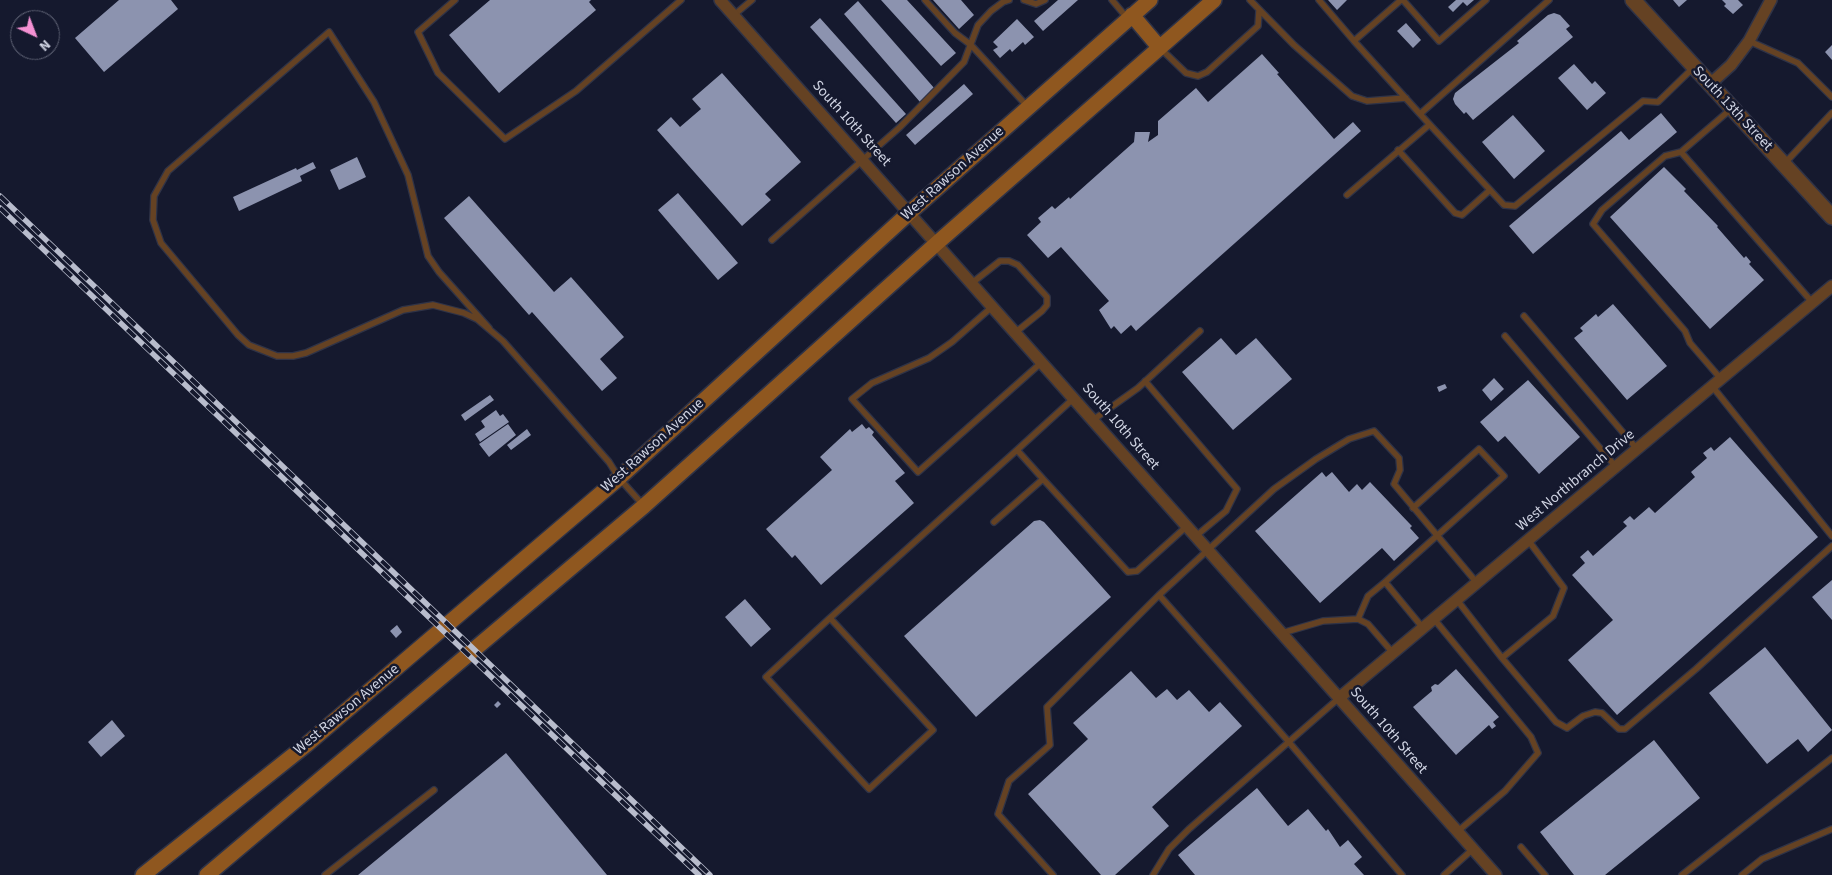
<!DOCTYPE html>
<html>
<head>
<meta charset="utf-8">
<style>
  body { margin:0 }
  #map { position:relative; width:1832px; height:875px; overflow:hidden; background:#15192e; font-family:"Source Sans 3",sans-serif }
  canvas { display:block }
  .north { position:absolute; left:10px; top:10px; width:50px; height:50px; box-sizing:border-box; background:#15192e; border:1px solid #606476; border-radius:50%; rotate:137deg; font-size:14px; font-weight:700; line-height:20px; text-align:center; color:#d0d4e3 }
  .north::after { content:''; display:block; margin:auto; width:18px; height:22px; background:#f491d3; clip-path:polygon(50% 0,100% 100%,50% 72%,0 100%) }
</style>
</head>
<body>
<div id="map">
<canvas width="1832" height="875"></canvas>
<div class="north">N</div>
</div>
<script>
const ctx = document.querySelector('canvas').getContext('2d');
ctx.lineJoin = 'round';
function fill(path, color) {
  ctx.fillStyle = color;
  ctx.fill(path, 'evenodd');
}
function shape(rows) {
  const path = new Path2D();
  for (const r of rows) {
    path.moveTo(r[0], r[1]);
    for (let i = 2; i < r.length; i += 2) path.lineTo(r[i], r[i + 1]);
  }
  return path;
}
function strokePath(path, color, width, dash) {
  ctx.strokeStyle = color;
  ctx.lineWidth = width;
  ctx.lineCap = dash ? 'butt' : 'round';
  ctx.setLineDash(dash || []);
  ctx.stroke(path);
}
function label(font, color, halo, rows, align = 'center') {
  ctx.font = font + ' "Source Sans 3",sans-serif';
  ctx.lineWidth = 5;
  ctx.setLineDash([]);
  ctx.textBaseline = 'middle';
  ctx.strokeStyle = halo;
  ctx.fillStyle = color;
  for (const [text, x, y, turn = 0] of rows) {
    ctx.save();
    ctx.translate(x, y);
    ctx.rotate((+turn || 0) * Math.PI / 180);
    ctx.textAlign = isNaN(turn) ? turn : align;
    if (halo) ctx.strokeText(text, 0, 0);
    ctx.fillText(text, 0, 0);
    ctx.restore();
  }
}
fill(shape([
  [119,0,171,0,178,9,104,72,75,38],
  [490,0,591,0,589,2,596,10,499,93,449,35],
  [881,0,907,0,956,53,941,66],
  [933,0,961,0,974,15,959,29],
  [1058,0,1078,0,1043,31,1034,21],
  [1328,0,1347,0,1337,10],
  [1456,0,1474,0,1467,6,1463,2,1453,12,1448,7],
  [1673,0,1687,0,1679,7],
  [1722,0,1738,0,1743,5,1733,14,1724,6,1726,4],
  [858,1,935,89,920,102,844,14],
  [1554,13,1560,15,1570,26,1566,29,1573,37,1473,120,1466,112,1464,114,1455,104,1453,99,1455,93,1519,43,1517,41,1548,15],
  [820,18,906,114,896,123,810,27],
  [1017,19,1034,37,1025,45,1023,42,1012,52,1010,49,1000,58,993,50,998,47,993,42],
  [1406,23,1421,40,1413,48,1397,31],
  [1832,45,1832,60,1825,52],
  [1262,54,1279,73,1277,74,1334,139,1353,122,1361,131,1136,331,1131,325,1121,334,1114,326,1111,329,1099,310,1109,301,1061,247,1048,258,1027,235,1041,222,1038,218,1052,206,1055,209,1069,197,1070,199,1134,142,1135,132,1150,132,1148,142,1158,135,1158,121,1196,88,1208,102],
  [1574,64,1592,84,1595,81,1606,93,1587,110,1558,78],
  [722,73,801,162,765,194,771,200,742,226,657,130,671,117,680,127,701,109,692,99],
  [964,84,973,94,915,145,906,135],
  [1661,113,1677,132,1533,254,1509,226,1621,131,1629,140],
  [1513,115,1545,151,1514,179,1482,142],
  [357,157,366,177,339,190,330,170],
  [313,162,316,168,300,176,302,181,239,211,233,197,296,168,297,170],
  [1664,167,1686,189,1684,191,1718,226,1717,227,1744,258,1746,256,1751,262,1749,264,1764,280,1710,329,1610,217],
  [678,193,738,263,718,280,658,210],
  [469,196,554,292,571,277,624,337,600,359,617,378,602,391,532,312,529,315,444,218],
  [1613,304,1667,366,1627,400,1574,338,1583,331,1580,328,1596,314,1598,317],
  [1221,338,1236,355,1256,338,1292,379,1233,430,1182,372],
  [1494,378,1504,389,1491,401,1482,390],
  [1528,380,1580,437,1539,474,1505,436,1498,442,1480,422],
  [1445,384,1447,388,1439,392,1437,387],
  [490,395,494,400,465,421,461,415],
  [496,410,500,416,503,414,509,422,480,442,475,434,485,427,481,421],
  [508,424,516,435,489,457,479,444],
  [862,424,866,429,869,427,874,432,872,435,905,473,895,481,914,503,821,585,795,555,792,558,766,529,832,470,820,457,850,429,852,432],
  [527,429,531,435,511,450,507,445],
  [1730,437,1818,537,1617,715,1568,660,1613,620,1572,575,1585,563,1580,557,1588,550,1593,556,1627,526,1623,522,1630,516,1634,520,1649,507,1655,513,1695,477,1691,472,1707,458,1703,453,1711,447,1714,451],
  [1322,472,1326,477,1332,472,1349,492,1357,484,1362,490,1370,482,1409,523,1412,526,1410,528,1419,538,1394,561,1382,548,1320,603,1255,531],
  [1040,520,1044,522,1111,597,976,717,904,636,1034,521],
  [1832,580,1832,620,1812,597],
  [745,599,771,629,751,647,725,617],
  [397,625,402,632,396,638,390,631],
  [1765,647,1832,730,1808,752,1798,739,1767,764,1709,693],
  [1456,669,1499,717,1493,722,1496,726,1492,729,1489,725,1456,755,1413,707,1432,691,1431,687,1435,684,1438,685],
  [1131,671,1156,698,1167,689,1177,700,1189,690,1209,712,1220,702,1242,726,1152,807,1169,826,1115,875,1101,875,1028,794,1088,739,1073,723],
  [498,701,501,704,497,708,494,705],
  [112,720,125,736,101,757,88,742],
  [1654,740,1700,798,1605,875,1574,875,1540,832],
  [506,753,607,875,358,875],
  [1257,788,1288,826,1308,809,1326,831,1328,829,1340,847,1348,840,1362,857,1354,864,1364,875,1195,875,1178,855]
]), '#8c93af');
const service = shape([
  [455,0,418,32,438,73,505,139,576,91,681,0],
  [925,0,955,33,971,45,1028,107],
  [1024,0,1036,4,1045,0],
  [1112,0,1128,19],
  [1250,0,1294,45,1352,96,1367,101,1406,98],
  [1319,0,1354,41,1401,0],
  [1403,0,1439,41,1486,0],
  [734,15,752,0],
  [1354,41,1420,114,1549,0],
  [1749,41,1798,63,1832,97],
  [1160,48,1186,73,1198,76,1207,72,1258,26,1259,11],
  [1731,109,1681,152,1812,302],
  [1420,114,1504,205,1515,206,1643,101,1658,102,1693,68],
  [1398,150,1455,213,1462,215,1490,190],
  [1681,152,1665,156,1602,210,1593,224,1685,331,1690,343,1721,379],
  [1785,163,1832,113],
  [1347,195,1429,125],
  [772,240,900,127,964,62,978,25,991,11,1003,2,1009,0],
  [972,283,1000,261,1009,261,1018,265,1047,297,1047,305,1042,311,1016,332],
  [993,306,952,342,929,358,872,383,852,399,918,472,1042,362],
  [1524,316,1637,449],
  [489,328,439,272,428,256,408,175,374,102,329,32,168,171,154,196,153,220,161,243,238,335,249,345,277,356,293,356,306,353,403,310,433,305,464,313,477,319,503,341,609,462,619,478,644,506],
  [1505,336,1616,467],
  [1145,381,1237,489,1226,511,1196,536],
  [1712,386,1832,536],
  [1074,398,1017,450,1043,479,1128,572,1137,571,1187,526],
  [1093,420,1138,388,1200,331],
  [1413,508,1479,449,1504,476,1385,582,1423,628],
  [994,522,1043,479],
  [1159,595,1288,741,1402,875],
  [1457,600,1502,658,1553,616,1564,588,1528,540],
  [830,618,766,677,869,789,933,730,830,618,1017,450],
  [1358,619,1368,596,1385,582],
  [1434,619,1531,737,1538,753,1505,791,1457,832],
  [1282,633,1323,621,1358,619,1368,624,1393,653],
  [1502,658,1556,722,1567,728,1583,716,1595,712,1602,713,1619,729,1625,729,1696,669,1832,546],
  [1521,847,1545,875],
  [325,875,434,790],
  [1053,875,998,814,1009,781,1050,745,1047,707,1159,595,1274,489,1316,459,1349,439,1374,431,1399,458,1400,470,1394,484,1477,583],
  [1153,875,1169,849,1189,829,1339,698],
  [1444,875,1473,849],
  [1682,875,1832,758],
  [1742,875,1762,859,1832,829]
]);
const minor = shape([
  [720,0,1496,875],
  [1709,85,1731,65,1749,41,1771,0],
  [1339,698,1832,286]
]);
const tertiary = shape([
  [1633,0,1832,217]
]);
const secondary = shape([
  [1132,15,1159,47],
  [143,875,306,745,619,478,909,213,1150,0],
  [207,875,644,506,937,243,1214,0]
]);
strokePath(service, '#2f3347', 8);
strokePath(minor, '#2f3347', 14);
strokePath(tertiary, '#2f3347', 18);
strokePath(secondary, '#2f3347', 18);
strokePath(service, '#654223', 5.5);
strokePath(minor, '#654223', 11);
strokePath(tertiary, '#654223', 15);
strokePath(secondary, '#8f571f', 15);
const rail = shape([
  [0,196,710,875],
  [0,208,699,875]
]);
strokePath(rail, '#b8bccc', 5.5);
strokePath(rail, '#15192e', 4, [11]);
label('15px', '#d0d4e3', '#15192e', [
  ["South 13th Street",1732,109,47],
  ["South 10th Street",851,124,48],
  ["West Rawson Avenue",953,174,-42],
  ["South 10th Street",1120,427,49],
  ["West Rawson Avenue",653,446,-42],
  ["West Northbranch Drive",1576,481,-40],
  ["West Rawson Avenue",347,710,-40],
  ["South 10th Street",1388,731,49]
]);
</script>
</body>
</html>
